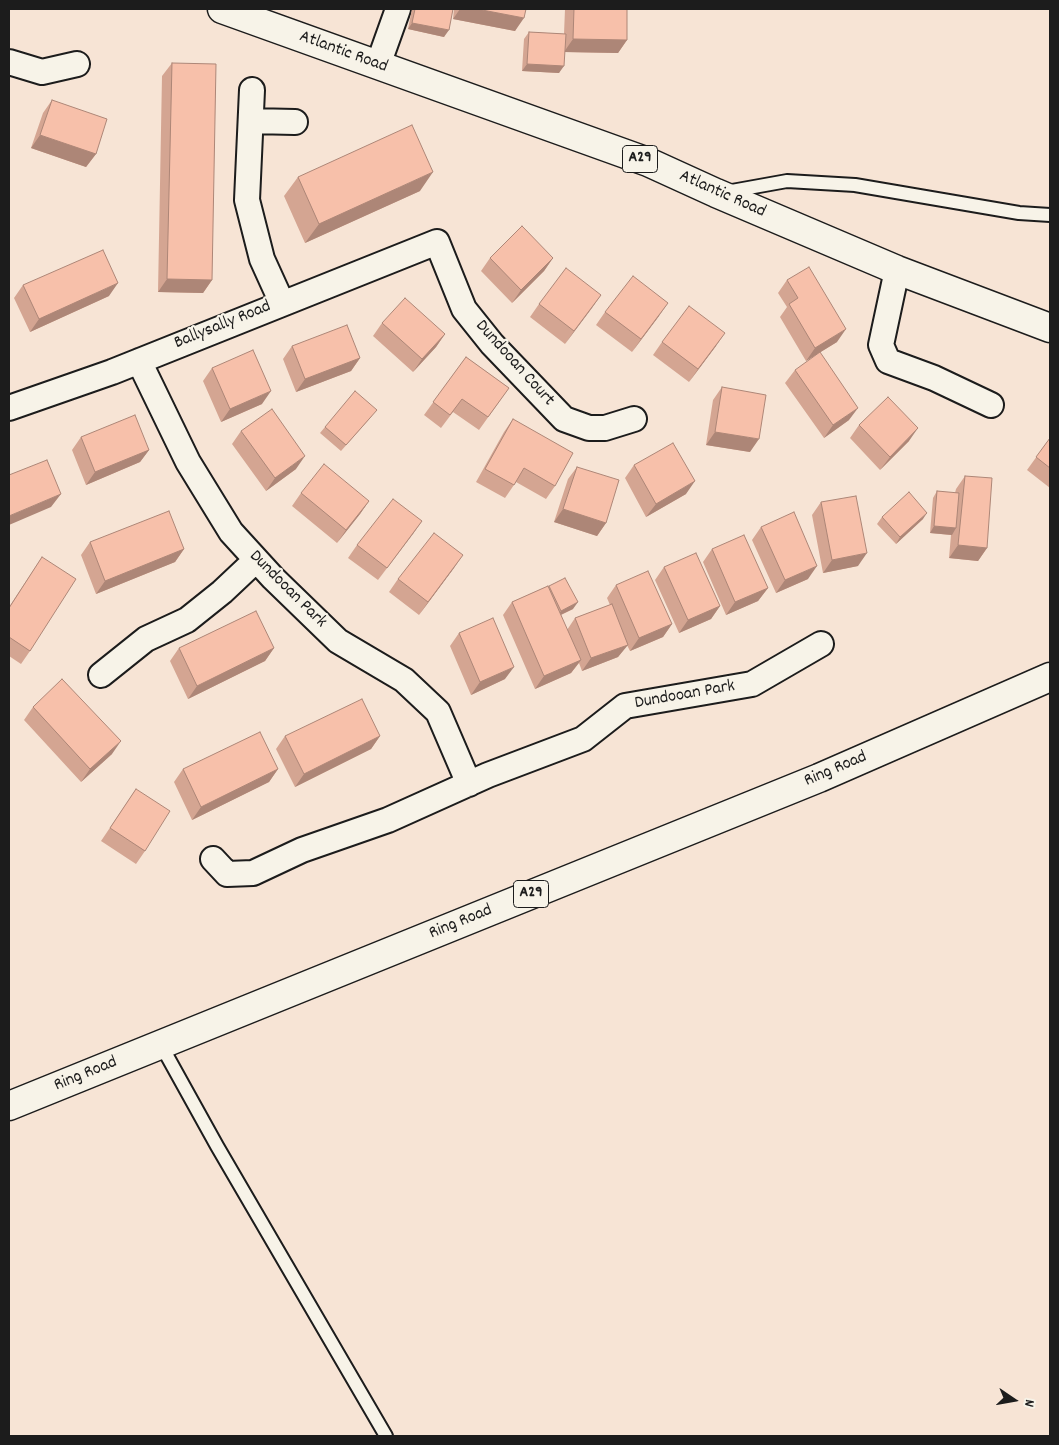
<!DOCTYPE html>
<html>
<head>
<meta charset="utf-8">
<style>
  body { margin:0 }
  #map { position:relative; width:1059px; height:1445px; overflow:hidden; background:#f7e4d5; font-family:Dekko,sans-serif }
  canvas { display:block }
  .frame { position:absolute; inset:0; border:10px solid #1c1c1c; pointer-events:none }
  .north { position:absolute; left:989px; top:1375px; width:50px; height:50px; -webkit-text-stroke:4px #f7f3e8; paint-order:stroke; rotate:102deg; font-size:14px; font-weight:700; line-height:20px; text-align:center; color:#1c1c1c }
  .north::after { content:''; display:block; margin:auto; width:18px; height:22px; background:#1c1c1c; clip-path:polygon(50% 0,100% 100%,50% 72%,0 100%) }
</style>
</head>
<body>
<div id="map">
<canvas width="1059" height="1445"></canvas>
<div class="frame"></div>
<div class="north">N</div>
</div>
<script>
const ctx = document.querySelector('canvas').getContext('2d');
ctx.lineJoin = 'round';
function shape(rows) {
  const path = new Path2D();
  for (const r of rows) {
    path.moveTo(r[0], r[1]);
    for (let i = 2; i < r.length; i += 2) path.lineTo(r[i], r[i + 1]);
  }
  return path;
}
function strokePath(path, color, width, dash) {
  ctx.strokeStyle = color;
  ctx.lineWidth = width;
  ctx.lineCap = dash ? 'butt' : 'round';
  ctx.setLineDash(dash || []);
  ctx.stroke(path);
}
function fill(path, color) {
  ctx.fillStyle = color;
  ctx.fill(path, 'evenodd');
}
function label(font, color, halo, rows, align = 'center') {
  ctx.font = font + ' Dekko,sans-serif';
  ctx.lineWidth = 4.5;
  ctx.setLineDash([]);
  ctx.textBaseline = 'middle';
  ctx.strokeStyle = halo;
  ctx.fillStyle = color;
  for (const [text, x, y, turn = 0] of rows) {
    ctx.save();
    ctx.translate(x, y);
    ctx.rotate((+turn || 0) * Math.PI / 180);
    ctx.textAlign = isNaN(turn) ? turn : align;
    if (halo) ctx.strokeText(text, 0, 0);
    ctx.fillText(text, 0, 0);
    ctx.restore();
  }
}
const lane = shape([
  [726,192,787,181,855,185,1019,213,1050,215],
  [161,1045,217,1146,386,1436]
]);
const street = shape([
  [9,62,42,72,77,64],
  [378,65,398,9],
  [252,90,247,200,262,259,282,303],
  [251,121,295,122],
  [897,270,881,345,888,361,934,378,991,405],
  [139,361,188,462,231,532,273,578,338,641,404,680,438,712,469,784],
  [9,408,112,372,437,242,464,309,492,344,564,419,589,428,605,428,634,419],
  [101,675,146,639,187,620,222,592,256,560],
  [213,859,227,874,253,873,302,850,388,820,488,775,583,739,625,706,752,684,821,644]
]);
const primary = shape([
  [222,9,648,162,716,193,897,270,1050,328],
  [9,1106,819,778,1050,677]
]);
strokePath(lane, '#1c1c1c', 16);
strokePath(street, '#1c1c1c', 28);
strokePath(primary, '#1c1c1c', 31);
strokePath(lane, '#f7f3e8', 12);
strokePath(street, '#f7f3e8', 24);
strokePath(primary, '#f7f3e8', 28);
fill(shape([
  [412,9,453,9,444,37,408,29],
  [454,9,526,9,515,31,453,19],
  [565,9,627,9,627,40,618,53,565,52,559,73,522,71,524,39,529,32,564,34],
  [172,63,212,280,203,293,158,292,162,76],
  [52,100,96,154,86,167,31,148,43,113],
  [298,177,420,191,305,243,284,196],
  [490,258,553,258,544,271,512,303,481,271],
  [787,280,837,342,806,361,780,317,787,307,778,293],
  [23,285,109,296,30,332,14,298],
  [601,295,565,344,530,317,539,304],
  [605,312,659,316,632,352,596,325],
  [382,323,445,334,436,347,413,372,373,336],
  [662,342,716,346,689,382,653,355],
  [292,346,360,358,351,371,296,392,283,359],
  [466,357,509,388,479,430,453,412,441,428,424,415],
  [212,368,262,404,221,422,203,381],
  [795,370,849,420,824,438,785,383],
  [722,387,750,452,706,445,713,400],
  [372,416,341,451,320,433,325,427],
  [513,419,555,486,546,499,516,482,505,498,476,482,504,432],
  [859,425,909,441,880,470,850,438],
  [241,431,296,469,266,491,232,444],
  [81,437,149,450,140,462,86,485,72,450],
  [1050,438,1050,488,1027,470],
  [634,465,686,494,646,517,625,478],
  [577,467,606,523,597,536,554,522,568,479],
  [965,476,987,548,978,561,949,558,951,535,930,533,933,498,937,491,955,493,956,489],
  [301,493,369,501,360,514,337,543,292,506],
  [821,502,858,566,823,573,812,515],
  [882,517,923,519,896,544,877,524],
  [422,521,378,580,348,558,357,545],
  [761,527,808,579,776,593,752,540],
  [90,542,184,549,175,562,96,594,81,555],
  [712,549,768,588,758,601,726,615,703,562],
  [42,557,30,651,21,664,9,656,9,607],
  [664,567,720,606,711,619,679,633,655,580],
  [454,568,419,615,389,592,398,579],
  [616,585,672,624,663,637,630,651,627,645,618,657,582,671,579,663,571,673,535,689,503,615,512,602,548,586,573,609,561,615,567,630,575,618,610,605,607,598],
  [459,633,505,679,471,695,450,646],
  [179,648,274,648,265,661,188,699,170,661],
  [33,707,112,754,81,782,24,720],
  [285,736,380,736,371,749,295,787,276,749],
  [183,769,278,769,269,782,192,820,174,782],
  [136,789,145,851,136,864,101,841]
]), '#d4a592');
fill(shape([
  [460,9,477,9,524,18,515,31,453,19],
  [412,23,449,30,444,37,408,29],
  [573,39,627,40,618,53,564,52],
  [527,64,564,66,559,73,522,71],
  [40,135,96,154,86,167,31,148],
  [433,172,420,191,305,243,319,224],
  [553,258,544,271,512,303,521,290],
  [167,279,212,280,203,293,158,292],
  [118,283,109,296,30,332,39,319],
  [601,295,592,308,565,344,574,331],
  [668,303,659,316,632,352,641,339],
  [846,329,837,342,806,361,815,348],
  [725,333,716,346,689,382,698,369],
  [445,334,436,347,413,372,422,359],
  [360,358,351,371,296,392,305,379],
  [271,391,262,404,221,422,230,409],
  [858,408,849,420,824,438,833,425],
  [918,428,909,441,880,470,890,457],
  [715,432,759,439,750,452,706,445],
  [149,450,140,462,86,485,95,472],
  [305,456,296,469,266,491,275,478],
  [695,481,686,494,646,517,656,504],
  [61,494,51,507,9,525,9,516],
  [369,501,360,514,337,543,346,530],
  [563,509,606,523,597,536,554,522],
  [927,513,923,519,896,544,900,537],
  [422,521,413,534,378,580,387,568],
  [934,526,956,528,952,535,930,533],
  [958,545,987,548,978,561,949,558],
  [184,549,175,562,96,594,105,581],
  [867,553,858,566,823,573,832,560],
  [463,555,454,568,419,615,428,602],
  [817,566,808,579,776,593,785,580],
  [768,588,758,601,726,615,735,602],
  [578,602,573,609,556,617,561,611],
  [720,606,711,619,679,633,688,620],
  [672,624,663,637,630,651,639,638],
  [628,645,618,657,582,671,591,658],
  [274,648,265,661,188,699,197,686],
  [581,660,571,673,535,689,544,676],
  [514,667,505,679,471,695,480,682],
  [380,736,371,749,295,787,304,774],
  [121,741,112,754,81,782,90,769],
  [278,769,269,782,192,820,201,807]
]), '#ad8677');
const building = shape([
  [415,9,453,9,449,30,412,23,415,9],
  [477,9,526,9,524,18,477,9],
  [574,9,627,9,627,40,573,39,574,9],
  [529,32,566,34,564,66,527,64,529,32],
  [172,63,216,64,212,280,167,279,172,63],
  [52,100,107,119,96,154,40,135,52,100],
  [412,125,433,172,319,224,298,177,412,125],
  [522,226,553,258,521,290,490,258,522,226],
  [103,250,118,283,39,319,23,285,103,250],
  [809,267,846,329,815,348,789,304,798,298,787,280,809,267],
  [566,268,601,295,574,331,539,304,566,268],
  [633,276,668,303,641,339,605,312,633,276],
  [405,298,445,334,422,359,382,323,405,298],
  [689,306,725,333,698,369,662,342,689,306],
  [347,325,360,358,305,379,292,346,347,325],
  [253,350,271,391,230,409,212,368,253,350],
  [820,352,858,408,833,425,795,370,820,352],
  [466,357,509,388,488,417,462,399,450,415,433,402,466,357],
  [722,387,766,395,759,439,715,432,722,387],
  [355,391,377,410,346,445,325,427,355,391],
  [888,397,918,428,890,457,859,425,888,397],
  [272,409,305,456,275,478,241,431,272,409],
  [135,415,149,450,95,472,81,437,135,415],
  [513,419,573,453,555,486,524,468,514,485,485,469,513,419],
  [1050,438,1050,468,1036,457,1050,438],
  [673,443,695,481,656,504,634,465,673,443],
  [47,460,61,494,9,516,9,475,47,460],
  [324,464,369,501,346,530,301,493,324,464],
  [577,467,619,480,606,523,563,509,577,467],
  [965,476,992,478,987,548,958,545,965,476],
  [937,491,959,493,956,528,934,526,937,491],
  [909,492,927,513,900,537,882,517,909,492],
  [856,496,867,553,832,560,821,502,856,496],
  [393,499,422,521,387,568,357,545,393,499],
  [169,511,184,549,105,581,90,542,169,511],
  [794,512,817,566,785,580,761,527,794,512],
  [434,533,463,555,428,602,398,579,434,533],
  [744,535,768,588,735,602,712,549,744,535],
  [696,553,720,606,688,620,664,567,696,553],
  [42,557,76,579,30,651,9,637,9,608,42,557],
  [648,571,672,624,639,638,616,585,648,571],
  [565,578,578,602,561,611,549,586,565,578],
  [548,586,581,660,544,676,512,602,548,586],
  [612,604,628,645,591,658,575,618,612,604],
  [256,611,274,648,197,686,179,648,256,611],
  [493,618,514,667,480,682,459,633,493,618],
  [62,679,121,741,90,769,33,707,62,679],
  [362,699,380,736,304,774,285,736,362,699],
  [260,732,278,769,201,807,183,769,260,732],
  [136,789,170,811,145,851,110,828,136,789]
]);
fill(building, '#f7c0aa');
strokePath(building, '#ad8677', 1);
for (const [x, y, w] of [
  [640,159,35],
  [531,894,35]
]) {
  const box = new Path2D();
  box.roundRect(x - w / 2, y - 13.5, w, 27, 4);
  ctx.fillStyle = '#f7f3e8';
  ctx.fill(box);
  strokePath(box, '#1c1c1c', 1);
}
label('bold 16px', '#1c1c1c', null, [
  ["A29",640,159],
  ["A29",531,894]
]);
label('18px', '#1c1c1c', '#f7f3e8', [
  ["Atlantic Road",343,53,20],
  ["Atlantic Road",722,195,24],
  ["Ballysally Road",223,326,-22],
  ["Dundooan Court",514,364,48],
  ["Dundooan Park",287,590,45],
  ["Dundooan Park",685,696,-10],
  ["Ring Road",836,770,-23],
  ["Ring Road",461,923,-22],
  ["Ring Road",86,1075,-22]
]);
</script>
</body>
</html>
